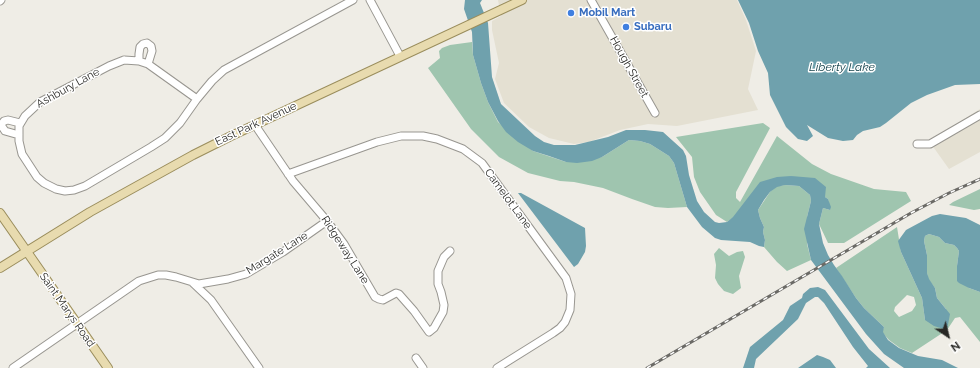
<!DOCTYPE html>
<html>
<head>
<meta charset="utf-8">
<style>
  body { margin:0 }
  #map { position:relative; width:980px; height:368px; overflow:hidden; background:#efede6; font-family:Raleway,sans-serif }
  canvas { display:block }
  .north { position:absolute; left:928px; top:316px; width:40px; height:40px; -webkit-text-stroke:3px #fff; paint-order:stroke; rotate:145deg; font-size:11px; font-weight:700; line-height:16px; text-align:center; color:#282825 }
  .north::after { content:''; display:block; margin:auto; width:14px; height:18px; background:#282825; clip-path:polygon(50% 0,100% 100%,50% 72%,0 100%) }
</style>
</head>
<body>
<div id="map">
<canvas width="980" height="368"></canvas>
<div class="north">N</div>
</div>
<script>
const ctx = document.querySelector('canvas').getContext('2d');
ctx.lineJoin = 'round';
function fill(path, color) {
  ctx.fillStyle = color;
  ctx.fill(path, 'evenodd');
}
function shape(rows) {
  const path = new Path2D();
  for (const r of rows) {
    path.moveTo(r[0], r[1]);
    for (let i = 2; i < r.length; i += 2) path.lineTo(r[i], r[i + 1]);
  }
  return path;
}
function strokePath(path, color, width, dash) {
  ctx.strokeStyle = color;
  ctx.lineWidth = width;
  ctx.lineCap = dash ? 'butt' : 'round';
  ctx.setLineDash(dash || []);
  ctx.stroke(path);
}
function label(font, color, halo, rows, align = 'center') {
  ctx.font = font + ' Raleway,sans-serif';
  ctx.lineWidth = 3;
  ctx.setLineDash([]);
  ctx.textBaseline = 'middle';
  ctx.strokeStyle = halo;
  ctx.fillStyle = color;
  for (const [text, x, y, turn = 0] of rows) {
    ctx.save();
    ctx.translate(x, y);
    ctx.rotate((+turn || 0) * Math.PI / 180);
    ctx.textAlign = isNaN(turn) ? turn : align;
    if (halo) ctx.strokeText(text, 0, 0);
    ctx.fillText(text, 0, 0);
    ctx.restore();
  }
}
fill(shape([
  [498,0,737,0,746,20,756,51,748,89,758,110,677,126,648,124,620,130,589,142,574,144,549,138,529,127,504,103,495,79,499,63,492,30,492,21,501,16],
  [980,109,980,152,949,169,929,141]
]), '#e4e0d2');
fill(shape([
  [472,42,473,55,481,83,488,102,498,122,533,151,566,162,602,157,629,140,640,141,650,144,669,156,674,163,687,207,668,208,655,207,632,199,603,188,574,182,560,181,528,173,499,157,471,129,428,68,440,58,439,51,442,48,450,45],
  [763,123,770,128,736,192,736,198,740,202,777,136,812,164,831,174,874,189,906,192,911,201,844,243,828,243,819,224,823,208,830,210,828,199,791,176,727,222,716,215,700,192,694,177,692,157,676,137],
  [785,185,799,186,810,195,811,201,807,217,807,244,811,260,787,271,777,262,764,247,765,240,763,232,764,227,760,218,758,210,770,192,777,186],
  [980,189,980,209,974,210,949,205,953,202],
  [897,227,901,252,922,298,925,320,946,309,937,298,935,288,928,279,927,273,927,255,924,241,925,236,929,234,939,237,945,243,954,245,957,248,959,251,957,266,969,288,980,292,980,342,960,317,955,318,947,330,912,353,900,348,889,340,882,332,884,327,864,308,856,298,836,268],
  [907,295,914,297,916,305,912,311,899,317,894,311,895,307],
  [719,248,729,256,737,252,743,251,745,257,739,276,741,288,733,294,724,291,718,284,715,278,716,265,714,254]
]), '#9fc5af');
fill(shape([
  [465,0,482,0,480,3,488,23,492,77,501,104,535,136,544,142,554,145,575,145,608,137,626,130,645,130,663,132,683,150,686,156,689,175,697,201,704,212,715,222,719,223,727,222,733,217,760,182,777,177,791,176,815,178,826,187,825,197,828,199,831,207,830,210,823,208,819,224,823,243,828,255,834,265,842,276,856,298,864,308,884,327,883,332,888,340,899,348,918,356,942,360,958,368,904,368,884,354,866,334,811,260,804,229,811,201,810,195,799,186,785,185,777,187,770,192,764,200,758,210,760,218,764,227,763,232,765,240,764,247,759,246,750,242,721,240,715,238,702,227,687,207,674,163,669,156,650,144,640,141,629,140,602,157,592,161,577,163,566,162,549,156,533,151,518,142,506,132,498,121,488,102,481,83,473,55,472,32,464,9],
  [738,0,980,0,980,84,955,85,927,95,911,103,886,123,880,127,863,131,857,135,853,140,843,141,828,138,807,125,813,136,807,141,798,139,786,127,770,95,768,73,758,51,749,23],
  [518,193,521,193,585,228,586,246,585,252,578,264,574,267],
  [940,214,966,218,980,225,980,292,969,288,959,283,957,281,957,266,959,251,957,248,954,245,945,243,939,237,929,234,925,236,924,241,927,255,927,273,929,279,935,288,937,298,950,314,947,330,934,326,925,320,922,298,901,252,898,241,906,230,932,216],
  [818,287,825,290,869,349,890,368,866,368,868,366,853,347,824,303,818,297,815,297,806,303,798,319,756,359,754,368,743,368,750,347,783,320,790,306,802,298,803,294,810,288],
  [817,355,823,357,830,360,836,368,798,368]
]), '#6fa1ad');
const minor = shape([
  [370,0,400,56],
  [591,0,655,113],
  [0,1,1,0],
  [124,60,139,61,148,64,197,99,180,123,165,138,151,147,85,186,74,190,65,191,56,189,44,183,37,177,22,154,19,141,19,126,25,116,40,102,109,66,124,60],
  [139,61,139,54,140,47,143,44,147,43,151,46,152,51,148,64],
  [197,99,212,81,224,70,353,0],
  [255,125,293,181,327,221,344,244,375,297,379,299,383,300,396,293,399,294,414,311,429,332,434,328,443,312,444,305,441,292,438,284,438,271,444,257,450,251],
  [19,135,5,131,1,125,4,121,8,120,20,123],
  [917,144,930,144,980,115],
  [288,174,377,142,401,136,423,136,437,139,463,149,482,163,566,278,571,294,570,310,565,322,560,328,553,333,497,368],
  [193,283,211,300,259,368],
  [416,358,423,368],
  [13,368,139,281,158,275,166,275,176,277,199,284,228,279,246,274,283,252,327,221]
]);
const major = shape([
  [0,213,108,368],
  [0,268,90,212,193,155,231,136,522,0]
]);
strokePath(minor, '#989690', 9);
strokePath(major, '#9a8d5c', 10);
strokePath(minor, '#fff', 7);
strokePath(major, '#e8dbaf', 8);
const rail = shape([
  [647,368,911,213,949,193,980,179]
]);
strokePath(rail, '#6b6a66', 3);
strokePath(rail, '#fff', 1.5, [4.5]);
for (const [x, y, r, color] of [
  [571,13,4,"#3f7fe0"],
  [626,27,4,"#3f7fe0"]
]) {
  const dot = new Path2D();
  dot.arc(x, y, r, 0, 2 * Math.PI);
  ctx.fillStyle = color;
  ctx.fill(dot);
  strokePath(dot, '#fff', 1.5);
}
label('bold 11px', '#366cbe', '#fff', [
  ["Mobil Mart",579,13],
  ["Subaru",634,27]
], 'left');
label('11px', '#282825', '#fff', [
  ["Hough Street",629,67,61],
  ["Ashbury Lane",68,88,-29],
  ["East Park Avenue",256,124,-25],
  ["Camelot Lane",508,199,54],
  ["Ridgeway Lane",345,250,57],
  ["Margate Lane",277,253,-32],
  ["Saint Marys Road",67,310,55]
]);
label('italic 12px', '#13414b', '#fff', [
  ["Liberty Lake",842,67]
]);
</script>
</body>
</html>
